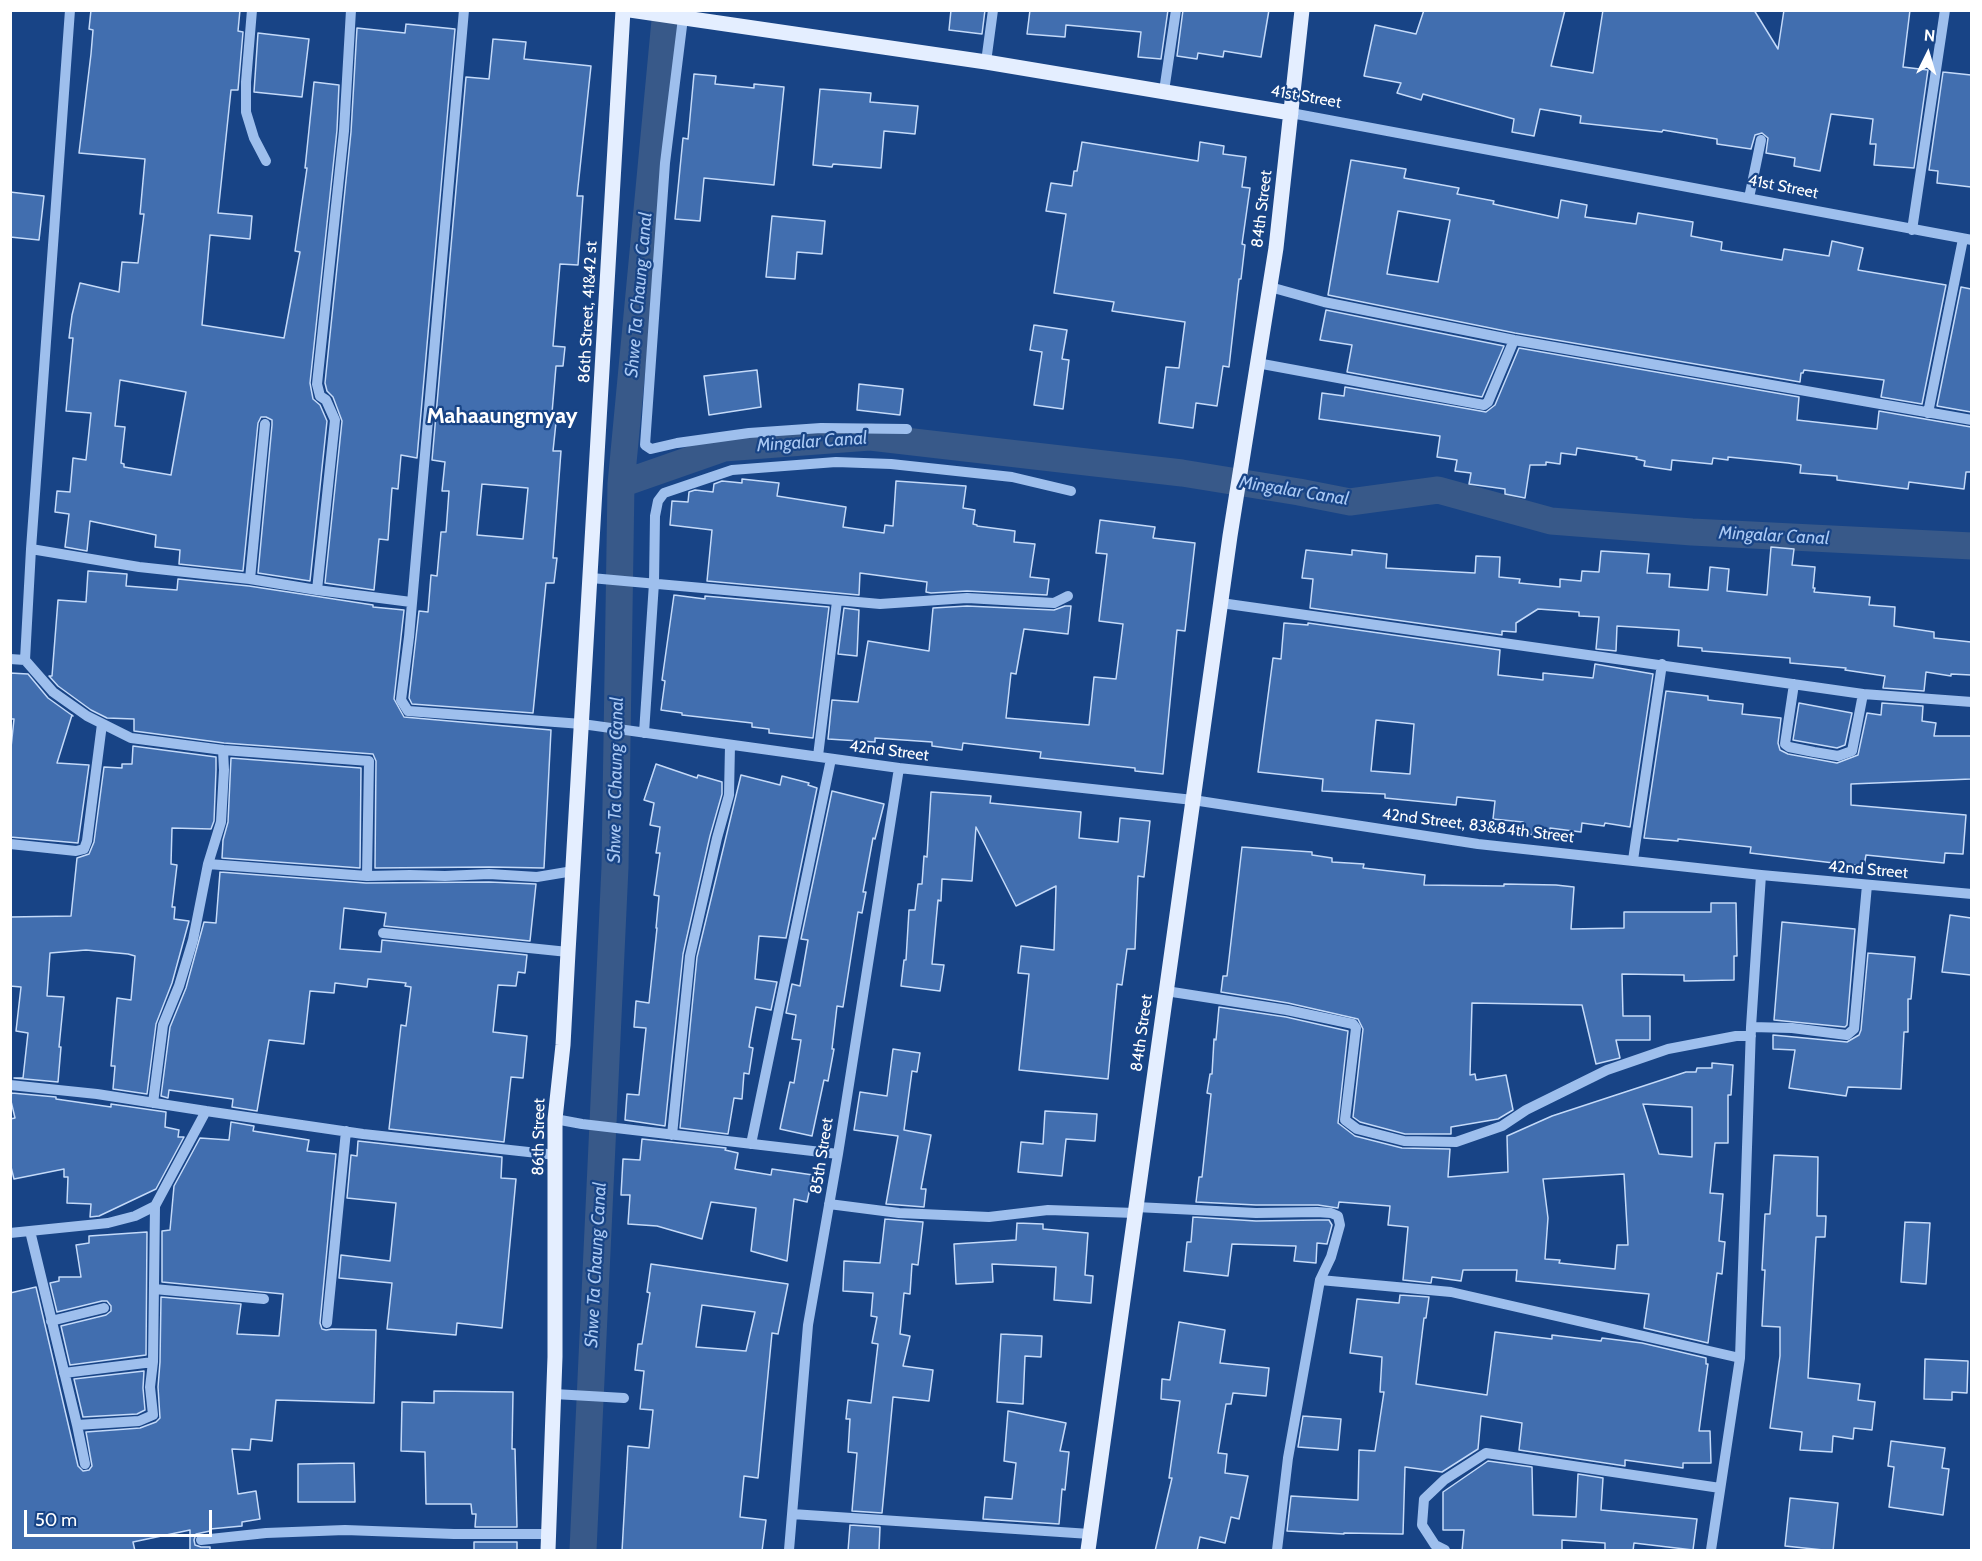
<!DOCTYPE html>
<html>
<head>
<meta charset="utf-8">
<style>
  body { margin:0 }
  #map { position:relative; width:1982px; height:1561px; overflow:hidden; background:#184486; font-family:Cabin,sans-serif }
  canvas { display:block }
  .frame { position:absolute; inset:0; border:12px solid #fff; pointer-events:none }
  .north { position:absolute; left:1898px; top:24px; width:60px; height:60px; -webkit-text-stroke:4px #184486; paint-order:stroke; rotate:5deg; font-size:16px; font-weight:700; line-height:24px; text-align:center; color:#fff }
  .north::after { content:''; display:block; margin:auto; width:21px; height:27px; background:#fff; clip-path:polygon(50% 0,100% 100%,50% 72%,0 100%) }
  .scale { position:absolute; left:24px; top:1510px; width:188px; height:27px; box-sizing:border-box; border:3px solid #fff; border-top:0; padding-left:8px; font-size:18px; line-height:21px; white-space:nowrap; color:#fff; -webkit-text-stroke:4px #184486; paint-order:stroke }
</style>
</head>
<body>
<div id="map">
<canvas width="1982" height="1561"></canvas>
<div class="frame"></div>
<div class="north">N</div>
<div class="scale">50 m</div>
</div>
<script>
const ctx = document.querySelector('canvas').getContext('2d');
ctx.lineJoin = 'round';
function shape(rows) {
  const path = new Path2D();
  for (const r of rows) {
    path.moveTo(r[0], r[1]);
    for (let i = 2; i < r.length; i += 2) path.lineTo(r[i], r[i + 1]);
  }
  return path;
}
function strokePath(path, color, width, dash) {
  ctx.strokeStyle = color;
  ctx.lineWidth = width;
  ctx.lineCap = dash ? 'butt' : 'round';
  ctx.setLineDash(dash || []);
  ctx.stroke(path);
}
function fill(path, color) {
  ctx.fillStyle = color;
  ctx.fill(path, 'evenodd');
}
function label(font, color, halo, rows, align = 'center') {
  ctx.font = font + ' Cabin,sans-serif';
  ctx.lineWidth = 4.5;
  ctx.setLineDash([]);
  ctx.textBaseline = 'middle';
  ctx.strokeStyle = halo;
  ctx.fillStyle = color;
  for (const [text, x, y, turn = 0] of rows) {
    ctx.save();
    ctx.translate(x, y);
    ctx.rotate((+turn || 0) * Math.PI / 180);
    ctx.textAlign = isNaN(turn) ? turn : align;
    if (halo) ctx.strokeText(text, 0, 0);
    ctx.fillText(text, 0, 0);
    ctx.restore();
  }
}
strokePath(shape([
  [621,484,724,448,870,437,1182,473,1299,492,1350,502,1438,490,1551,521,1692,532,1972,546],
  [583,1550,615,867,621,484,666,10]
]), '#385989', 27);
const building = shape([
  [91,10,240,10,238,31,243,32,238,90,231,90,218,213,252,216,250,239,210,235,202,325,284,338,300,252,295,251,307,168,305,168,314,82,339,85,337,130,310,383,313,399,320,405,327,421,310,581,258,573,272,425,272,420,266,417,261,417,258,423,243,571,179,564,180,550,155,547,156,535,90,521,87,551,65,547,69,514,55,512,57,491,70,492,73,458,86,460,91,413,66,411,73,338,69,338,72,315,80,283,119,292,122,262,138,263,144,214,140,214,145,159,79,153,91,54,93,30,89,29,91,10],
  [120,380,186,392,171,475,124,467,124,464,121,463,125,427,115,426,120,380],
  [951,10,985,10,982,34,949,30,951,10],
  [1030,10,1168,10,1161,59,1138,57,1141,32,1066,25,1065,37,1027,34,1030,10],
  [1183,10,1269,10,1261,57,1224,51,1223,57,1198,53,1197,59,1177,56,1183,10],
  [1424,10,1565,10,1551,66,1593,73,1603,10,1754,10,1778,49,1784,10,1910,10,1903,67,1928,70,1914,168,1874,165,1876,144,1870,144,1873,119,1831,114,1820,171,1794,166,1795,158,1766,153,1768,138,1762,133,1755,135,1751,149,1717,144,1717,139,1663,130,1662,132,1580,123,1581,116,1540,109,1534,136,1512,132,1514,119,1423,94,1421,100,1397,93,1401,83,1364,76,1375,25,1416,34,1424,10],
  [406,24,455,29,417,458,401,455,398,489,392,488,388,540,379,539,374,590,325,583,342,421,333,397,327,391,325,383,351,132,357,28,405,33,406,24],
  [258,33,309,39,302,97,254,92,258,33],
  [493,39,526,42,524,59,591,66,577,196,583,196,578,265,560,264,553,346,565,347,563,366,556,366,552,413,557,413,553,451,561,451,553,558,557,558,554,583,546,583,533,713,412,704,409,698,419,611,428,612,431,575,437,576,441,532,446,532,449,491,442,491,445,462,432,460,466,77,489,79,493,39],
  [482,484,528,488,523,539,477,535,482,484],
  [1943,72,1971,75,1971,187,1937,183,1938,171,1929,170,1943,72],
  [694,74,716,76,715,84,754,88,754,84,784,87,774,185,704,178,700,221,675,219,683,138,688,139,694,74],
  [820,89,871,93,870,102,918,106,915,134,884,131,881,168,833,164,832,167,813,165,820,89],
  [1082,142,1198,161,1200,142,1224,146,1223,154,1246,157,1242,187,1250,188,1242,244,1245,245,1241,279,1239,279,1229,367,1223,366,1217,406,1196,403,1193,428,1159,423,1166,367,1179,368,1185,322,1112,311,1114,302,1054,293,1066,214,1046,211,1051,183,1072,186,1074,171,1077,171,1082,142],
  [1351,160,1406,169,1404,178,1459,188,1457,194,1494,201,1493,204,1558,218,1561,200,1587,205,1585,217,1636,224,1638,213,1693,222,1691,236,1722,242,1721,250,1782,260,1784,249,1829,256,1832,241,1863,248,1858,270,1946,285,1922,404,1881,397,1884,380,1804,370,1803,373,1801,373,1800,382,1515,333,1328,295,1351,160],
  [1398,211,1450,220,1438,282,1387,274,1398,211],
  [10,192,44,196,39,240,10,237,10,192],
  [772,216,825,221,822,254,797,252,795,279,766,277,772,216],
  [1961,287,1971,289,1971,412,1937,406,1961,287],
  [1326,310,1504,346,1482,397,1347,372,1352,345,1320,340,1326,310],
  [1034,325,1067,330,1062,359,1069,360,1063,409,1034,405,1042,352,1030,350,1034,325],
  [1519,348,1799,397,1797,420,1877,429,1879,411,1971,427,1971,472,1966,472,1964,489,1909,482,1908,489,1837,480,1837,476,1800,473,1801,465,1788,463,1728,457,1728,460,1713,458,1712,464,1672,460,1671,470,1644,466,1645,461,1636,459,1637,457,1577,448,1576,455,1561,453,1560,464,1546,462,1546,465,1530,465,1525,498,1505,494,1505,489,1469,484,1471,473,1455,471,1457,460,1437,457,1440,436,1319,419,1322,393,1344,396,1345,387,1486,412,1495,405,1519,348],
  [757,370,761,407,709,415,704,376,757,370],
  [859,384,903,389,900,415,857,410,859,384],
  [742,479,779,483,777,496,846,507,843,527,884,533,885,525,893,526,896,481,966,486,963,508,975,510,973,524,977,525,977,526,1015,531,1014,542,1035,544,1030,577,1049,579,1047,595,967,591,931,593,926,592,927,582,860,573,859,595,707,581,712,530,670,525,672,501,688,502,689,492,695,490,713,492,714,484,722,481,742,483,742,479],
  [1100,520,1155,527,1153,538,1195,543,1185,631,1177,630,1163,774,1135,771,1135,768,1040,758,1041,752,963,743,962,750,932,746,932,742,875,738,875,742,828,739,832,700,858,702,868,641,929,651,933,608,967,606,1054,610,1065,606,1071,606,1068,634,1024,629,1016,674,1011,673,1006,718,1089,725,1094,677,1116,679,1123,624,1099,621,1107,554,1096,553,1100,520],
  [1771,547,1794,549,1792,565,1815,567,1813,588,1815,588,1814,592,1870,597,1869,605,1895,607,1894,626,1934,632,1934,638,1971,642,1971,675,1951,674,1951,676,1926,672,1924,691,1883,688,1885,676,1845,670,1846,668,1790,663,1790,658,1702,651,1702,648,1678,646,1679,630,1617,626,1616,651,1596,649,1599,617,1579,616,1579,612,1538,609,1516,623,1516,632,1502,631,1502,635,1310,608,1313,579,1302,578,1306,550,1352,555,1352,550,1387,554,1386,568,1475,573,1476,556,1500,557,1499,577,1520,579,1519,583,1560,587,1560,579,1581,581,1582,571,1599,572,1601,551,1649,554,1647,573,1670,574,1669,587,1708,590,1710,567,1729,569,1727,591,1767,595,1771,547],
  [88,571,127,574,126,586,177,590,178,579,249,586,373,605,373,607,404,610,394,699,404,717,551,730,544,868,489,867,375,868,376,761,373,754,224,743,134,731,134,719,107,718,91,710,58,686,49,676,52,676,58,600,86,602,88,571],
  [674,595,705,599,705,596,829,607,813,738,769,733,769,729,752,727,752,723,682,715,682,713,661,710,665,681,662,680,674,595],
  [844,608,859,610,857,656,838,654,844,608],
  [1284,623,1308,625,1308,623,1500,650,1498,675,1543,680,1543,673,1593,678,1595,664,1653,674,1630,827,1605,823,1604,826,1582,823,1581,832,1550,828,1549,837,1521,833,1523,822,1493,819,1495,801,1457,797,1456,805,1385,798,1385,794,1322,791,1323,779,1258,772,1273,658,1281,659,1284,623],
  [1376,720,1414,724,1410,774,1371,771,1376,720],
  [10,673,28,674,48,698,73,716,72,715,57,763,89,765,78,843,10,837,10,757,14,719,10,719,10,673],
  [1666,691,1708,696,1708,700,1743,704,1742,714,1781,718,1778,743,1780,750,1788,754,1837,763,1858,755,1867,713,1881,715,1882,703,1923,706,1922,721,1936,723,1934,736,1971,736,1971,779,1851,784,1851,805,1966,815,1963,854,1945,853,1944,863,1866,855,1864,866,1842,864,1750,853,1751,847,1678,839,1678,841,1644,838,1666,691],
  [1799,703,1852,713,1845,745,1837,748,1793,740,1799,703],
  [133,746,216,757,216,770,214,821,211,829,172,828,171,864,177,865,172,907,175,907,174,919,189,921,172,983,156,1024,147,1094,113,1089,115,1066,111,1066,117,998,131,1000,135,956,128,954,86,950,50,953,47,996,64,997,59,1047,61,1047,58,1082,14,1078,23,1078,28,1033,16,1031,21,987,10,986,10,917,71,916,77,858,89,854,94,842,104,767,122,768,122,764,132,764,133,746],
  [231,758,361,768,360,868,222,858,223,840,228,822,231,758],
  [656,764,697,778,698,775,722,782,722,794,710,836,683,954,665,1126,625,1120,627,1094,639,1095,646,1028,634,1027,636,1001,649,1003,657,928,656,928,659,896,654,895,660,853,656,853,660,827,650,825,654,803,644,800,656,764],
  [741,775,780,785,782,776,809,783,808,785,817,788,786,938,759,936,755,979,777,982,771,1010,756,1007,749,1047,753,1048,749,1074,744,1073,742,1099,734,1098,728,1134,680,1128,697,957,741,775],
  [832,791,884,804,875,839,873,838,863,892,866,892,862,913,858,912,843,1007,837,1006,832,1049,834,1049,828,1081,824,1080,812,1136,780,1129,790,1082,794,1083,801,1040,792,1039,796,1015,786,1013,792,984,800,986,808,940,801,939,832,791],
  [931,792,991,796,990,803,1081,812,1079,838,1118,842,1120,818,1150,821,1144,877,1138,876,1135,949,1127,949,1122,985,1117,984,1108,1079,1019,1070,1029,974,1018,973,1021,946,1054,950,1056,886,1016,906,976,827,972,881,942,879,941,901,938,900,932,964,944,965,940,991,901,986,904,960,906,960,909,910,915,910,918,884,922,884,924,856,927,857,931,792],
  [1242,847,1312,852,1312,855,1332,858,1332,862,1364,864,1363,868,1425,875,1424,885,1504,886,1504,884,1556,885,1574,887,1571,929,1624,928,1624,912,1711,912,1711,903,1736,903,1737,956,1734,956,1734,980,1684,981,1684,975,1622,974,1623,1016,1650,1016,1650,1040,1616,1040,1620,1058,1596,1064,1582,1005,1472,1003,1470,1075,1475,1074,1476,1080,1506,1075,1513,1110,1498,1119,1451,1127,1451,1134,1405,1134,1360,1122,1353,1117,1363,1029,1358,1019,1288,1003,1221,992,1223,976,1227,976,1242,847],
  [220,872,366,883,489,882,536,884,530,941,384,926,386,913,344,908,340,949,381,952,382,940,527,955,525,973,518,972,516,986,498,985,493,1032,527,1036,523,1078,511,1077,504,1142,389,1129,401,1025,406,1026,411,987,405,986,406,983,368,979,367,987,335,983,334,993,310,991,304,1044,269,1040,257,1111,232,1107,233,1099,169,1090,168,1098,161,1096,170,1027,186,988,204,922,216,923,220,872],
  [1950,915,1971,918,1971,975,1942,972,1950,915],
  [1782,922,1855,929,1847,1025,1845,1027,1774,1020,1782,922],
  [1868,953,1915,957,1911,999,1908,999,1908,1032,1904,1032,1901,1089,1848,1087,1846,1096,1789,1088,1795,1050,1773,1049,1773,1035,1847,1042,1859,1035,1861,1030,1868,953],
  [1219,1007,1286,1017,1348,1031,1338,1123,1355,1136,1402,1148,1450,1149,1448,1177,1508,1172,1507,1136,1552,1116,1686,1072,1696,1072,1697,1068,1712,1068,1712,1063,1733,1065,1731,1095,1728,1095,1728,1143,1715,1143,1710,1193,1723,1194,1719,1241,1725,1242,1722,1274,1717,1273,1708,1343,1644,1328,1649,1294,1516,1281,1517,1270,1463,1270,1461,1281,1432,1277,1431,1283,1403,1280,1408,1227,1388,1225,1390,1206,1339,1202,1338,1208,1318,1205,1256,1205,1196,1202,1199,1177,1202,1177,1211,1094,1207,1093,1210,1074,1212,1074,1214,1039,1216,1040,1219,1007],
  [1643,1104,1692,1107,1692,1157,1659,1154,1643,1104],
  [1624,1174,1628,1245,1617,1245,1615,1269,1559,1263,1560,1260,1545,1259,1548,1218,1543,1179,1624,1174],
  [893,1049,920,1053,917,1072,912,1071,904,1130,931,1135,921,1189,926,1189,924,1207,886,1204,898,1136,854,1130,860,1092,887,1096,893,1049],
  [12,1093,56,1097,56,1099,111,1107,111,1104,166,1112,165,1127,179,1130,178,1137,184,1137,156,1189,99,1216,90,1217,91,1204,67,1203,68,1177,64,1177,64,1169,14,1179,10,1163,10,1119,15,1118,10,1097,12,1093],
  [1045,1111,1097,1114,1095,1141,1066,1139,1062,1176,1018,1172,1021,1142,1043,1144,1045,1111],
  [231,1122,254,1126,253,1131,309,1140,307,1151,336,1154,320,1323,322,1329,326,1330,332,1329,376,1330,374,1403,276,1400,272,1441,251,1439,250,1450,232,1449,238,1494,256,1491,260,1519,242,1522,242,1526,210,1529,210,1531,196,1534,194,1540,195,1545,201,1547,210,1547,210,1551,190,1551,190,1530,133,1542,135,1551,10,1551,10,1293,36,1287,78,1466,83,1471,89,1470,92,1466,86,1432,140,1428,156,1422,160,1418,158,1387,160,1362,161,1297,241,1304,237,1334,279,1336,283,1294,162,1282,162,1231,170,1230,174,1186,200,1138,229,1140,231,1122],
  [642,1139,726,1148,725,1150,738,1153,735,1169,771,1175,772,1169,813,1175,807,1202,794,1199,787,1261,751,1251,756,1208,711,1202,702,1239,657,1226,628,1224,630,1195,621,1195,623,1159,640,1160,642,1139],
  [358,1141,502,1157,501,1178,516,1179,502,1328,457,1323,456,1335,387,1329,392,1283,339,1278,341,1255,390,1261,396,1203,347,1198,351,1155,357,1156,358,1141],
  [1774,1155,1818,1157,1817,1216,1826,1216,1825,1237,1816,1237,1808,1378,1860,1384,1858,1400,1875,1402,1872,1430,1854,1428,1853,1439,1833,1436,1832,1452,1800,1450,1802,1432,1770,1428,1780,1356,1780,1327,1762,1326,1765,1270,1762,1270,1765,1214,1770,1214,1774,1155],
  [1193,1217,1256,1221,1317,1220,1329,1220,1332,1225,1327,1244,1317,1243,1316,1263,1294,1261,1296,1246,1232,1244,1228,1276,1184,1271,1187,1242,1191,1242,1193,1217],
  [885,1219,923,1222,918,1265,912,1264,910,1294,904,1293,900,1334,910,1336,903,1366,933,1370,929,1401,893,1397,882,1513,852,1511,857,1453,848,1452,850,1419,846,1419,848,1400,871,1403,878,1344,872,1343,877,1317,871,1316,873,1293,843,1291,844,1261,880,1263,885,1219],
  [1905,1222,1930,1223,1926,1284,1901,1282,1905,1222],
  [1017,1223,1043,1224,1043,1229,1088,1233,1085,1275,1093,1276,1091,1303,1054,1300,1056,1267,992,1264,993,1282,956,1284,954,1244,1016,1240,1017,1223],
  [147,1232,146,1355,70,1365,61,1326,106,1315,111,1311,111,1306,107,1301,102,1301,57,1312,50,1283,59,1281,59,1277,81,1277,76,1245,89,1243,89,1236,147,1232],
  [651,1264,788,1284,778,1334,772,1333,758,1478,744,1476,740,1517,766,1520,762,1551,622,1551,628,1446,649,1448,653,1410,640,1409,644,1371,635,1370,638,1344,642,1344,650,1293,647,1292,651,1264],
  [702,1305,755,1312,746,1351,696,1347,702,1305],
  [1400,1295,1429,1297,1426,1318,1424,1318,1416,1384,1487,1395,1495,1332,1552,1339,1552,1335,1601,1341,1602,1338,1642,1343,1706,1358,1706,1364,1708,1364,1699,1431,1710,1431,1711,1463,1683,1463,1683,1468,1625,1460,1625,1466,1519,1450,1522,1423,1481,1416,1478,1449,1442,1472,1405,1467,1403,1534,1344,1533,1344,1534,1287,1531,1291,1496,1358,1500,1359,1450,1375,1451,1384,1392,1380,1392,1382,1357,1350,1353,1357,1299,1399,1303,1400,1295],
  [1179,1322,1225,1330,1220,1363,1269,1368,1266,1396,1233,1393,1231,1404,1226,1404,1218,1453,1227,1454,1225,1473,1248,1476,1239,1519,1231,1517,1225,1543,1200,1537,1197,1551,1155,1551,1172,1478,1169,1478,1180,1401,1161,1399,1162,1379,1170,1380,1179,1322],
  [1001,1334,1042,1336,1041,1357,1025,1356,1023,1404,997,1402,1001,1334],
  [1925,1359,1968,1361,1967,1393,1952,1392,1952,1400,1924,1399,1925,1359],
  [144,1371,143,1388,145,1410,137,1414,83,1417,74,1379,144,1371],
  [434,1391,513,1392,512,1449,515,1449,517,1527,475,1527,476,1514,472,1514,471,1504,426,1504,425,1452,401,1451,402,1402,434,1403,434,1391],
  [1008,1411,1066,1423,1060,1451,1069,1452,1065,1490,1062,1489,1059,1524,983,1519,985,1497,1012,1499,1016,1463,1004,1461,1008,1411],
  [1303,1416,1341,1419,1338,1450,1298,1447,1303,1416],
  [1891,1441,1945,1448,1942,1468,1949,1469,1943,1515,1889,1507,1894,1467,1888,1466,1891,1441],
  [1488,1461,1532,1467,1533,1515,1576,1517,1578,1474,1603,1478,1601,1510,1697,1519,1693,1550,1634,1543,1633,1551,1605,1551,1605,1543,1562,1540,1562,1551,1462,1551,1464,1530,1443,1530,1443,1492,1488,1461],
  [354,1463,355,1502,298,1502,298,1464,354,1463],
  [1790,1498,1838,1503,1833,1551,1785,1546,1790,1498],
  [850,1525,880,1527,879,1551,848,1551,850,1525],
  [474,1542,517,1542,517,1551,474,1551,474,1542]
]);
fill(building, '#416eaf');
strokePath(building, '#c4daf9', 1.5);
strokePath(shape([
  [70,10,31,549,25,660,53,692,87,716,131,738,223,750,224,770,221,822,208,864,193,940,179,986,163,1025,153,1103],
  [252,10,246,82,246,112,254,138,266,161],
  [464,10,409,637,401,700,408,711,582,724,899,768,1193,800,1478,844,1761,875,1972,894],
  [683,18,665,163,645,445,651,449,677,443,749,433,821,428,907,429],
  [986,62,993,10],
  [1164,91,1176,10],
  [1291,113,1972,240],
  [1749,198,1761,140],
  [1912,230,1945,10],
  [1270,287,1324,302,1514,340,1972,420],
  [1257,363,1484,405,1488,402,1514,340],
  [1928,413,1963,239],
  [31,549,139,567,250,579,317,590,411,602],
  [591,578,880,604,967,598,1054,603,1068,596],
  [250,579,265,424],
  [317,590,335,420,326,400,320,396,317,384,344,131,351,10],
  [1221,603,1863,694,1972,702],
  [10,659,25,660],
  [1794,684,1785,744,1789,747,1814,752,1838,756,1852,751,1863,694],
  [644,733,654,583,655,516,658,501,664,493,732,470,836,462,891,464,1012,477,1071,491],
  [223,750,369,761,367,876],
  [818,756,837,601],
  [10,844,76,851,84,849,87,841,102,724],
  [1633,860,1662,664],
  [208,864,367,876,410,875,445,876,489,874,537,877,573,871],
  [383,933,568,952],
  [1166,991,1287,1010,1353,1024,1356,1028,1345,1120,1357,1129,1404,1141,1456,1142,1502,1126,1526,1110,1607,1070,1668,1049,1736,1036,1751,1036],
  [1751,1027,1792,1028,1847,1035,1854,1029,1867,885],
  [10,1085,97,1094,206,1111],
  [555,1119,582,1124,838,1154],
  [672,1135,690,956,717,838,729,795,730,745],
  [751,1144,831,759],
  [829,1204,899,1213,989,1217,1048,1210,1135,1213],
  [1136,1207,1256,1213,1317,1212,1331,1213,1338,1216,1340,1225,1331,1257,1320,1280,1288,1458,1277,1550],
  [30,1231,77,1425,85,1464],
  [10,1233,108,1223,135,1216,155,1206,206,1111,363,1134,556,1155],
  [1320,1280,1451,1292,1740,1358],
  [154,1289,264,1299],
  [51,1321,104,1308],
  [327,1323,346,1131],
  [64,1373,153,1362],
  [554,1394,624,1398],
  [77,1425,139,1421,153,1415,150,1387,153,1362,155,1206],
  [792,1514,1090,1534],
  [201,1540,266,1533,345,1530,454,1534,549,1534],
  [789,1550,808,1325,838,1154,899,768],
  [1445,1550,1435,1545,1422,1525,1424,1499,1444,1480,1486,1453,1720,1488],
  [1711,1550,1740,1358,1751,1027,1761,875]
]), '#9ebfed', 10);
strokePath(shape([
  [630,10,986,62,1291,113],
  [548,1550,555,1357,555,1119,563,1045,568,952,623,10],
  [1088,1550,1230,536,1276,248,1302,10]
]), '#e4eeff', 15);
label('16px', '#fff', '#184486', [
  ["41st Street",1306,97,10],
  ["41st Street",1783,187,11],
  ["84th Street",1262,209,-83],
  ["86th Street, 41&42 st",588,312,-87],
  ["42nd Street",889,751,7],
  ["42nd Street, 83&84th Street",1478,826,7],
  ["42nd Street",1868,870,5],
  ["84th Street",1142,1033,-82],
  ["86th Street",539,1137,-89],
  ["85th Street",822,1156,-81]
]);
label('italic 18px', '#aac9f4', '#184486', [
  ["Shwe Ta Chaung Canal",639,295,-85],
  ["Mingalar Canal",812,442,-4],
  ["Mingalar Canal",1294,491,9],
  ["Mingalar Canal",1774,536,3],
  ["Shwe Ta Chaung Canal",616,780,-89],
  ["Shwe Ta Chaung Canal",596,1265,-87]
]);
label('bold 22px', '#fff', '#184486', [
  ["Mahaaungmyay",502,417]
]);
</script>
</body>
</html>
